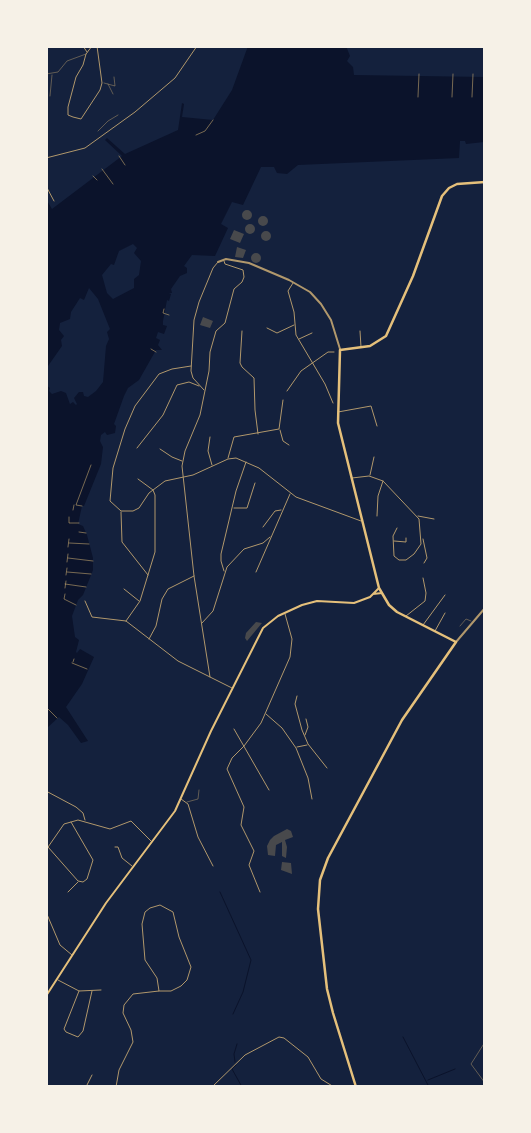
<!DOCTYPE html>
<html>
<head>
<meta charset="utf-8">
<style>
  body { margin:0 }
  #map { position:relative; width:531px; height:1133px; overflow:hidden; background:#14213d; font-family:Ubuntu,sans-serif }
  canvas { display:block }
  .frame { position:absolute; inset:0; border:48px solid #f6f1e7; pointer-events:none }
</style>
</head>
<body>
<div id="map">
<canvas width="531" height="1133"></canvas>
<div class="frame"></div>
</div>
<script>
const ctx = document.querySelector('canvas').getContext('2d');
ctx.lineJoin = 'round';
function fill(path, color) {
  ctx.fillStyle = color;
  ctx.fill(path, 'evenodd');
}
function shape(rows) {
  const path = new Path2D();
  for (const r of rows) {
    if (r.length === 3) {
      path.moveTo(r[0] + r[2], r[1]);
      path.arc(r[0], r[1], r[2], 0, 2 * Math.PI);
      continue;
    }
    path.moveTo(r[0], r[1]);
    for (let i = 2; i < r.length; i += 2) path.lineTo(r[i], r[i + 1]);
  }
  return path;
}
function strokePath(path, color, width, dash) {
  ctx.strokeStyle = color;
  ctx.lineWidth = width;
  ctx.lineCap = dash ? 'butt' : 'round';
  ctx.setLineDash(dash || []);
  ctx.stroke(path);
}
fill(shape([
  [248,46,346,46,350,56,347,61,353,67,354,75,485,77,484,142,466,144,465,141,460,141,459,158,298,165,287,174,277,173,274,167,261,167,243,205,232,202,221,224,228,228,215,256,192,255,184,266,187,268,187,273,180,276,171,289,172,293,169,293,171,294,169,301,167,300,163,321,163,325,167,326,164,334,158,332,156,338,160,340,158,345,162,350,156,350,139,380,128,388,124,396,114,424,116,426,115,433,107,435,105,432,101,435,100,441,103,447,101,464,84,506,82,506,78,524,83,526,87,535,93,558,93,570,83,595,78,600,72,616,75,637,79,640,76,652,77,653,80,649,94,657,82,684,66,707,88,741,81,743,68,725,59,717,48,727,46,733,46,385,50,388,49,391,52,394,61,391,66,393,71,407,70,404,73,402,76,405,77,404,74,398,79,392,83,392,84,396,88,397,96,391,103,382,106,346,109,339,107,332,110,329,98,299,89,288,84,300,80,298,71,312,70,319,60,323,59,330,64,336,61,340,62,346,48,366,46,374,46,199,52,209,122,156,105,140,107,138,125,154,178,130,182,103,184,104,182,117,213,120,232,90],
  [133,244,137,248,134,253,141,261,139,275,134,279,134,288,113,299,107,293,102,275,111,264,114,265,119,251]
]), '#0b132b');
strokePath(shape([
  [220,892,251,960,243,992,233,1014],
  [403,1037,429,1087],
  [235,1062,234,1054,237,1044],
  [236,1065,232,1069,242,1087],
  [428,1080,455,1069]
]), '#0b132b', 1);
fill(shape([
  [247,215,5],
  [263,221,5],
  [250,229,5],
  [234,230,244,234,240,243,230,239],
  [266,236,5],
  [237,247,246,250,243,258,235,257],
  [256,258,5],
  [203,317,213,321,210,328,200,325],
  [256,622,262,623,247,641,245,638,246,633],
  [287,829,291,831,293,837,285,840,287,847,286,858,282,856,282,842,276,845,275,856,268,855,267,846,270,840,274,836],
  [282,862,291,863,292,874,281,870]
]), '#48494c');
strokePath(shape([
  [418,97,419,74],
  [452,97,453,74],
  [472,97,473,74],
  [196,135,205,131,213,120],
  [119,156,125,165],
  [102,169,113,184],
  [93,176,97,180],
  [164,309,163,313,169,315],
  [151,349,156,352],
  [82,506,76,505,91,465],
  [73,510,74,505],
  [69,517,69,523,79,523],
  [79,532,86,533],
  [69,543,89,544],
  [68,547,69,539],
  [68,558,93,561],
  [67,562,68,554],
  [67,572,91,574],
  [66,575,67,568],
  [65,584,86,587],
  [65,588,66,581],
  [65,594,64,599,76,605],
  [73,662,74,659],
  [72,663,87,669],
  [47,708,57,718]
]), '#e5c07b', 0.5);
strokePath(shape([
  [46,74,58,72,67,61,86,54],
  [104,83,115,86,114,77],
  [108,84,113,94],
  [50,96,52,75],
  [98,131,108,121,118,115],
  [460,626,466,619,471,621],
  [187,802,198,799,199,790],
  [485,1042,471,1064,485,1083]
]), '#b1986c', 0.5);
strokePath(shape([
  [83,46,87,52],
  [92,46,86,54,83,65,76,77,68,107,68,115,73,117,81,119,100,90,102,83,97,46],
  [46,158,85,148,135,112,175,78,197,46],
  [46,186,54,201],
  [293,283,288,291,294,312,296,335,325,384,333,403],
  [267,328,277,333,294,325],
  [242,331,240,363,242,367,254,378,255,410,258,434],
  [360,331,361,347],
  [299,339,312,333],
  [191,366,172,369,159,374,135,406,125,429,113,468,110,501,121,511,133,511,139,508,149,493,165,481,193,475,228,459,236,458,259,468,296,497,361,521],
  [204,390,193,378,191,371,194,320,199,302,213,268,218,262],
  [287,391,301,371,328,352,334,352],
  [338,412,371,406,377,426],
  [280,430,283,441,289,445],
  [210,437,208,451,212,465],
  [137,448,163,415,177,385,189,382,199,386],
  [160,449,172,457,182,461],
  [228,458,234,437,279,429,283,400],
  [370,475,374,457],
  [352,478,369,476,383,481,419,519,421,544,414,554,406,560,399,560,394,556,393,536,397,528],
  [234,508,247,508,255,483],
  [121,512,122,542,148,575],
  [377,516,378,496,383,481],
  [418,516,434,519],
  [263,527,275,511,281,510],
  [423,539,427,558,424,563],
  [394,541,406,542,406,538],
  [224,571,221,561,221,554,236,491,246,462],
  [256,572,290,494],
  [124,589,139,601],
  [85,601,92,617,126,621,178,661,232,688],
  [406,616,425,601,426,593,423,578],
  [126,621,140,601,155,552,155,495,153,490,138,479],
  [202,623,213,611,227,567,244,549,263,543,270,537],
  [423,625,445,595],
  [435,631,445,613],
  [149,639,156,626,162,599,168,589,194,576],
  [210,677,194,576,182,466,185,451,200,415,209,371,210,352,216,331,225,323,234,289,242,282,244,277,243,270,225,264,224,261],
  [297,696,295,704,302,730,308,744,327,768],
  [266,714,282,728,296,748,308,778,312,799],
  [234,729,269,790],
  [305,735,308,727,306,719],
  [297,747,307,745],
  [46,791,76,807,83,813,85,820],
  [181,799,188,804,198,837,213,866],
  [48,847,78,881,83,882,87,879,93,860,71,822],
  [115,847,118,847,122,858,132,866],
  [46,850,64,824,78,820,110,829,131,821,151,841],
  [68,892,78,882],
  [260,892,249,865,254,851,241,825,244,807,227,769,232,758,244,746,261,723,290,657,292,639,285,614],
  [46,912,60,945,72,955],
  [58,980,79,991,101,990],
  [79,991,64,1029,66,1032,78,1037,83,1031,92,991],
  [86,1087,92,1075],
  [116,1087,119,1070,133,1042,131,1030,123,1013,124,1005,133,994,159,991,157,978,145,960,142,924,145,912,150,908,160,905,173,912,179,937,191,967,187,980,181,986,171,991,159,991],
  [212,1087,245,1055,279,1037,284,1038,308,1057,321,1079,334,1087]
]), '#b1986c', 1);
strokePath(shape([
  [218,262,226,259,249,263,289,280,310,292,321,304,331,320,340,349],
  [456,642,485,608]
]), '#b1986c', 2);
strokePath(shape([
  [373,594,382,593],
  [46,996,106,903,175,811,211,731,263,628,278,616,302,605,317,601,354,603,370,597,379,588]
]), '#e5c07b', 2);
strokePath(shape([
  [356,1087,333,1013,327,989,318,909,320,880,328,858,402,720,456,642,397,612,389,605,379,588,338,423,340,350,370,346,386,336,413,276,442,196,449,188,457,184,485,182]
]), '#e5c07b', 2.5);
</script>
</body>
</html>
